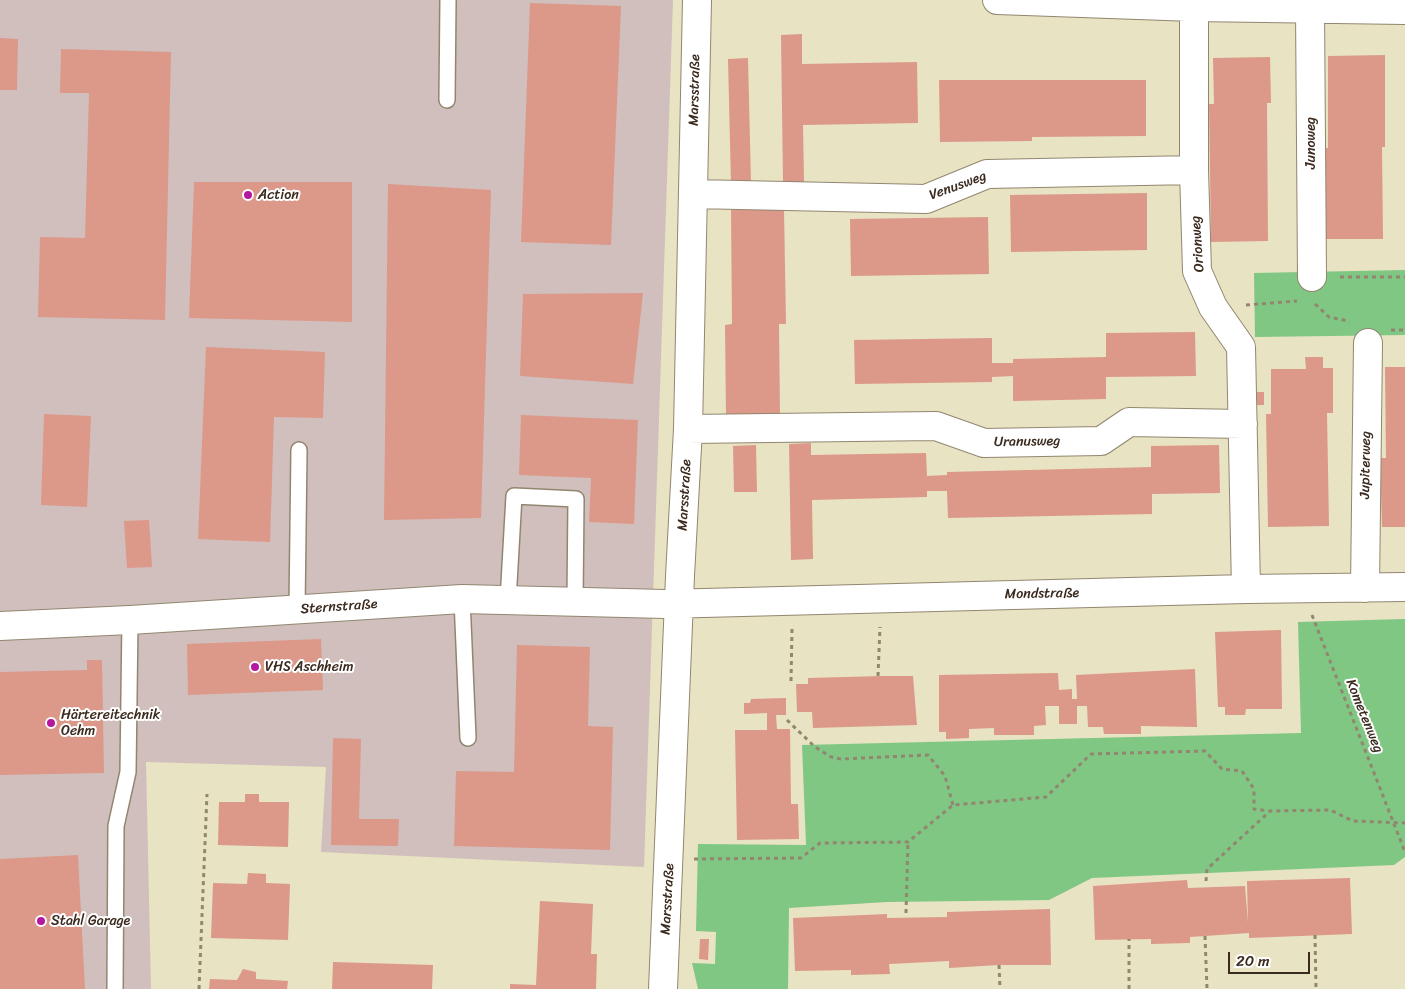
<!DOCTYPE html>
<html>
<head>
<meta charset="utf-8">
<style>
  body { margin:0 }
  #map { position:relative; width:1405px; height:989px; overflow:hidden; background:#e8e3c3; font-family:Sriracha,sans-serif }
  canvas { display:block }
  .scale { position:absolute; left:1228px; top:952px; width:82px; height:22px; box-sizing:border-box; border:2px solid #3b2a1e; border-top:0; padding-left:6px; font-size:15px; line-height:18px; white-space:nowrap; color:#3b2a1e; -webkit-text-stroke:4px #fff; paint-order:stroke }
</style>
</head>
<body>
<div id="map">
<canvas width="1405" height="989"></canvas>
<div class="scale">20 m</div>
</div>
<script>
const ctx = document.querySelector('canvas').getContext('2d');
ctx.lineJoin = 'round';
function fill(path, color) {
  ctx.fillStyle = color;
  ctx.fill(path, 'evenodd');
}
function shape(rows) {
  const path = new Path2D();
  for (const r of rows) {
    path.moveTo(r[0], r[1]);
    for (let i = 2; i < r.length; i += 2) path.lineTo(r[i], r[i + 1]);
  }
  return path;
}
function strokePath(path, color, width, dash) {
  ctx.strokeStyle = color;
  ctx.lineWidth = width;
  ctx.lineCap = dash ? 'butt' : 'round';
  ctx.setLineDash(dash || []);
  ctx.stroke(path);
}
function label(font, color, halo, rows, align = 'center') {
  ctx.font = font + ' Sriracha,sans-serif';
  ctx.lineWidth = 4;
  ctx.setLineDash([]);
  ctx.textBaseline = 'middle';
  ctx.strokeStyle = halo;
  ctx.fillStyle = color;
  for (const [text, x, y, turn = 0] of rows) {
    ctx.save();
    ctx.translate(x, y);
    ctx.rotate((+turn || 0) * Math.PI / 180);
    ctx.textAlign = isNaN(turn) ? turn : align;
    if (halo) ctx.strokeText(text, 0, 0);
    ctx.fillText(text, 0, 0);
    ctx.restore();
  }
}
fill(shape([
  [0,0,673,0,644,867,321,852,326,767,146,762,151,989,0,989]
]), '#d1bfbd');
fill(shape([
  [1405,270,1405,335,1255,337,1254,273],
  [1405,619,1405,857,1394,865,1092,878,1049,900,887,902,789,908,788,989,698,989,692,963,715,964,716,932,696,931,698,844,806,845,802,745,1301,733,1298,622]
]), '#7fc783');
fill(shape([
  [530,3,621,6,611,245,521,242],
  [802,34,802,64,917,62,918,123,803,125,804,182,783,182,781,35],
  [0,38,18,39,17,90,0,90],
  [61,49,171,52,165,320,38,317,40,237,85,238,89,93,60,93],
  [1385,55,1385,147,1382,147,1383,239,1325,239,1324,148,1328,148,1328,56],
  [1270,57,1271,103,1267,103,1268,241,1211,242,1209,104,1214,104,1213,58],
  [748,58,751,183,731,184,728,59],
  [939,80,1146,80,1146,136,1032,137,1032,141,940,142],
  [194,182,352,182,352,322,189,318],
  [388,184,491,190,481,518,384,520],
  [1147,193,1147,250,1011,252,1010,195],
  [731,210,784,210,786,324,779,324,780,416,726,417,725,325,732,324],
  [988,217,989,274,851,276,850,219],
  [643,293,633,384,520,376,523,294],
  [1195,332,1196,376,1106,377,1106,399,1013,401,1013,376,992,377,992,382,855,384,854,340,992,338,992,363,1013,363,1013,359,1106,357,1106,333],
  [206,347,325,352,323,418,274,417,270,542,198,539],
  [1305,357,1323,357,1323,368,1333,368,1333,413,1327,413,1329,526,1268,527,1266,414,1271,414,1271,369,1306,369],
  [1385,367,1405,367,1405,527,1382,527,1380,458,1386,458],
  [1253,392,1264,392,1264,405,1253,405],
  [44,414,91,416,87,507,41,505],
  [521,415,638,420,634,524,589,522,591,478,519,475],
  [811,443,811,455,926,453,927,476,947,475,947,472,1151,467,1151,446,1219,445,1220,493,1152,494,1152,514,948,518,947,491,927,491,927,497,812,500,813,559,791,560,789,444],
  [756,445,757,492,734,492,733,446],
  [149,520,152,567,127,568,124,521],
  [1281,630,1282,709,1246,709,1245,715,1225,715,1225,707,1218,707,1215,632],
  [321,639,323,690,188,695,187,644],
  [517,645,590,647,588,726,613,727,610,850,454,846,456,771,514,772],
  [87,660,102,660,104,773,0,775,0,672,87,670],
  [1195,669,1197,727,1141,726,1141,734,1104,734,1103,727,1088,727,1087,706,1077,706,1077,724,1059,724,1059,706,1045,706,1046,725,1034,726,1034,735,994,735,994,728,969,729,969,738,946,739,946,732,939,732,939,675,1058,673,1059,690,1072,689,1072,699,1077,699,1076,675],
  [883,676,913,676,917,725,813,728,812,712,797,712,796,684,808,684,808,678],
  [786,698,786,715,776,715,777,729,790,729,791,804,798,804,799,839,737,840,735,730,767,730,767,713,744,714,744,703,750,703,751,699],
  [333,738,361,739,359,819,399,819,398,846,331,845],
  [245,794,259,794,259,802,289,802,288,847,218,845,219,802,245,802],
  [78,855,85,989,0,989,0,859],
  [248,873,266,874,266,883,290,884,288,940,211,938,213,883,247,884],
  [1350,878,1352,934,1249,938,1249,933,1190,937,1190,943,1151,944,1151,939,1095,940,1093,886,1187,880,1188,888,1245,886,1248,923,1247,881],
  [540,901,593,904,591,954,597,954,596,989,510,989,510,984,536,985],
  [1050,909,1051,965,999,965,949,968,949,961,889,964,890,974,851,975,851,970,795,971,793,918,887,914,887,918,947,917,947,912],
  [700,939,709,939,708,960,699,959],
  [333,962,433,965,432,989,332,989],
  [243,969,256,972,256,979,288,981,287,989,209,989,210,979,237,980]
]), '#dc9889');
const lane = shape([
  [447,100,448,0],
  [462,599,468,738],
  [508,601,514,496,576,499,575,602],
  [297,609,299,450],
  [115,989,116,826,128,772,130,620]
]);
const street = shape([
  [997,0,1194,7,1405,10],
  [1194,7,1194,170,1197,271,1213,307,1241,347,1246,589],
  [1310,9,1312,277],
  [693,194,926,199,987,174,1194,170],
  [688,429,936,426,984,443,1101,441,1129,422,1243,424],
  [1365,588,1368,343],
  [0,626,130,620,462,599,665,604,1246,589,1405,587],
  [663,989,680,576,688,429,697,0]
]);
strokePath(lane, '#928670', 18);
strokePath(street, '#928670', 30);
strokePath(shape([
  [1340,277,1405,277],
  [1315,304,1329,317,1344,320,1349,323],
  [1246,305,1297,301],
  [1391,330,1405,330],
  [1312,615,1405,852],
  [878,676,880,627],
  [791,681,792,629],
  [787,720,815,747,831,757,841,759,928,755,945,776,953,805],
  [694,859,801,858,820,843,908,842,953,805,1046,797,1091,754,1205,751,1222,769,1242,771,1254,789,1254,809,1269,811,1330,810,1353,821,1405,823],
  [1206,881,1207,869,1269,812],
  [906,913,908,842],
  [1315,935,1316,989],
  [1205,936,1207,989],
  [999,965,1000,989],
  [199,989,207,794],
  [1129,989,1129,939]
]), '#928670', 3, [4, 4]);
strokePath(lane, '#fff', 15);
strokePath(street, '#fff', 28);
for (const [x, y, r, color] of [
  [248,195,5,"#b5179e"],
  [255,667,5,"#b5179e"],
  [51,723,5,"#b5179e"],
  [41,921,5,"#b5179e"]
]) {
  const dot = new Path2D();
  dot.arc(x, y, r, 0, 2 * Math.PI);
  ctx.fillStyle = color;
  ctx.fill(dot);
  strokePath(dot, '#fff', 2);
}
label('14px', '#3b2a1e', '#fff', [
  ["Marsstraße",695,90,-89],
  ["Junoweg",1311,143,-90],
  ["Venusweg",958,186,-20],
  ["Orionweg",1198,244,-94],
  ["Uranusweg",1027,442,-1],
  ["Jupiterweg",1366,465,-89],
  ["Marsstraße",685,495,-87],
  ["Mondstraße",1042,594,-1],
  ["Sternstraße",339,607,-4],
  ["Kometenweg",1364,716,68],
  ["Marsstraße",668,899,-87]
]);
label('14px', '#3b2a1e', '#fff', [
  ["Action",258,195],
  ["VHS Aschheim",265,667],
  ["Härtereitechnik",61,715],
  ["Oehm",61,731],
  ["Stahl Garage",51,921]
], 'left');
</script>
</body>
</html>
